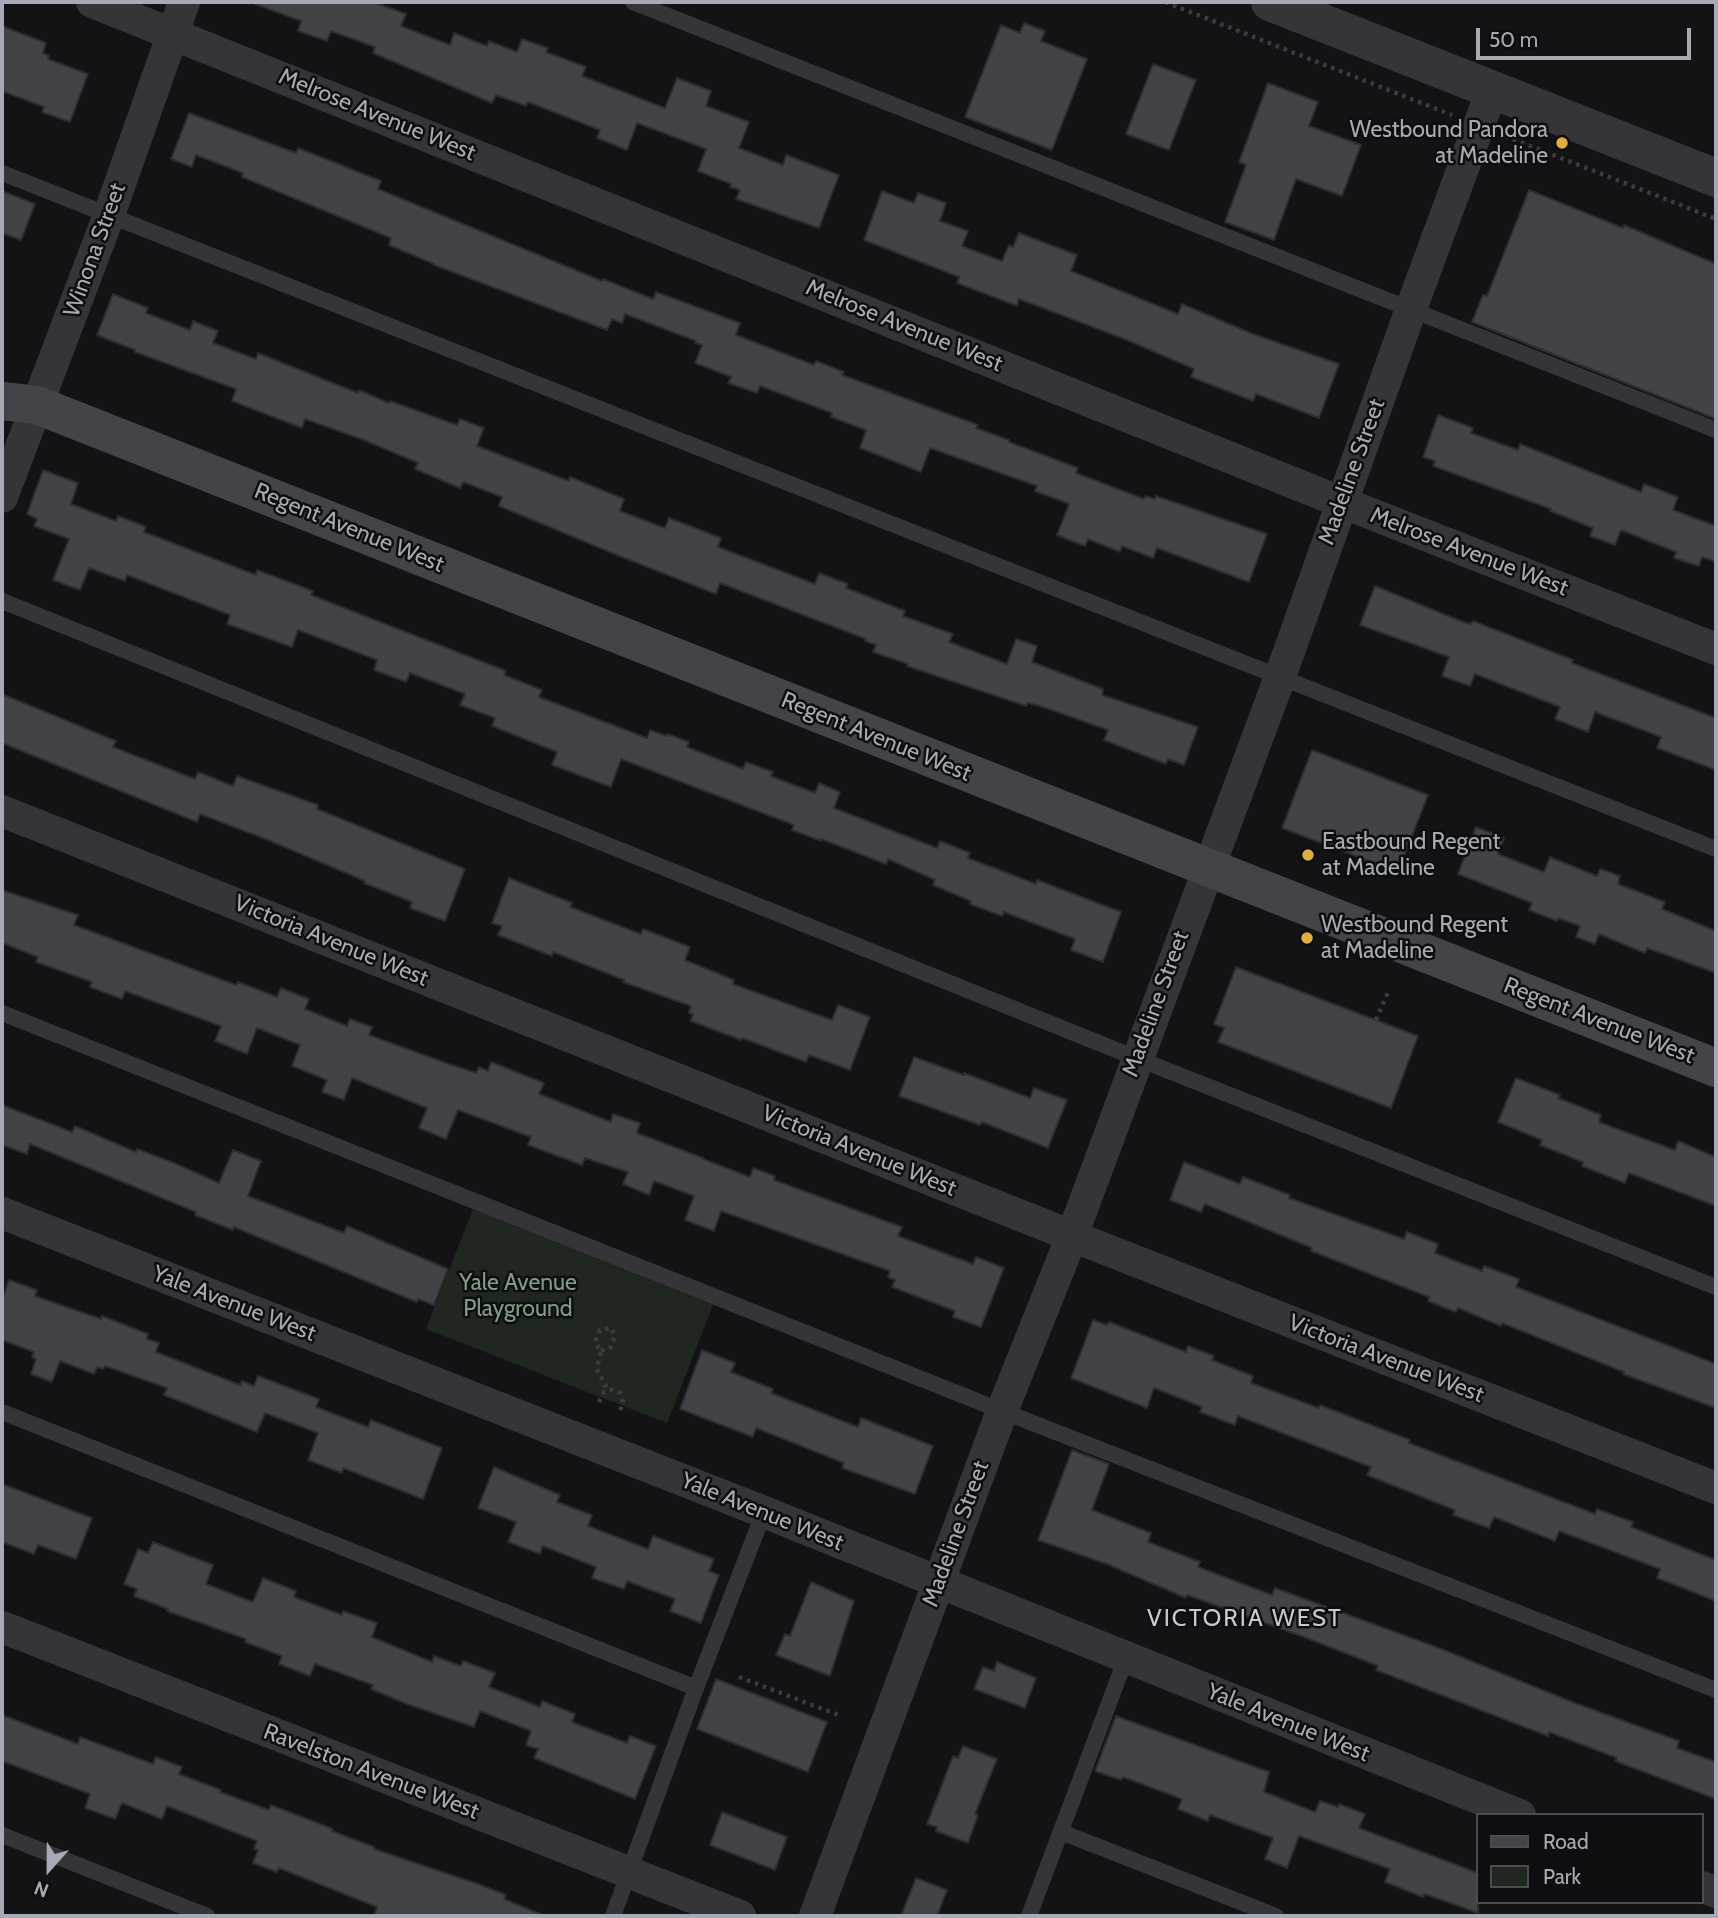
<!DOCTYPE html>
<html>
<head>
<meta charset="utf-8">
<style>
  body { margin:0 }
  #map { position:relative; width:1718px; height:1918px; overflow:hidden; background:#131315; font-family:Cabin,sans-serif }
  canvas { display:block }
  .frame { position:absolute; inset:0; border:4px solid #a6aab4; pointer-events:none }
  .legend { position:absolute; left:1476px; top:1813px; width:228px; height:91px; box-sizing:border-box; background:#0e0e10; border:2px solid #4b4c52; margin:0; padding:9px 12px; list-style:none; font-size:21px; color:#a6aab4 }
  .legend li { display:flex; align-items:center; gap:14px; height:35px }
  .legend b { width:35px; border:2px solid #4b4c52 }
  .north { position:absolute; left:14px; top:1834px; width:70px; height:70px; -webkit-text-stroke:5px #0e0e10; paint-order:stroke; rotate:201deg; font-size:19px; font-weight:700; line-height:28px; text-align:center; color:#a6aab4 }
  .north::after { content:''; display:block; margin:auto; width:24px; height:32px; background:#a6aab4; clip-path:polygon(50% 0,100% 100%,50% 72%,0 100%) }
  .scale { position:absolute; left:1476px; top:28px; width:215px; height:32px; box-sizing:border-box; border:4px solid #a6aab4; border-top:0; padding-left:9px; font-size:21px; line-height:24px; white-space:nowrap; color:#a6aab4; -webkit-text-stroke:5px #0e0e10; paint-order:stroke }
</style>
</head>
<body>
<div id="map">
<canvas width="1718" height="1918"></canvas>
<div class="frame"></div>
<ul class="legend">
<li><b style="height:9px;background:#434449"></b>Road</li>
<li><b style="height:19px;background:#202721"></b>Park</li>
</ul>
<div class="north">N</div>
<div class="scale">50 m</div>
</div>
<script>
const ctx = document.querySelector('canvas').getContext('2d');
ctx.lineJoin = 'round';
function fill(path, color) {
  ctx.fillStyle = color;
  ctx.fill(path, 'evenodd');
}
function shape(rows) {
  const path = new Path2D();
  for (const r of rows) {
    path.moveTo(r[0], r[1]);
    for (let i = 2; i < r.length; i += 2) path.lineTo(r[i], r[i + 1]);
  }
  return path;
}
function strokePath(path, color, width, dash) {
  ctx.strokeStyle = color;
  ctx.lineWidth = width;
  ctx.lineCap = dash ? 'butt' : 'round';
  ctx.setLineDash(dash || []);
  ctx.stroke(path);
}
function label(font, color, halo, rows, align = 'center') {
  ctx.font = font + ' Cabin,sans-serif';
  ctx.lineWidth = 5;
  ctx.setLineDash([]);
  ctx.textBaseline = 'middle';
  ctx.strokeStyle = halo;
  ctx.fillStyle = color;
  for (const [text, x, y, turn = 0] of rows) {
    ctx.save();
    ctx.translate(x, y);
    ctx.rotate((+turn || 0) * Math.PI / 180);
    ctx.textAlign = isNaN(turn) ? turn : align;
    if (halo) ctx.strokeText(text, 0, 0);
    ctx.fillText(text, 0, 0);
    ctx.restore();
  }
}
fill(shape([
  [473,1209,713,1305,667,1423,426,1329]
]), '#202721');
const building = shape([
  [256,2,373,2,406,14,401,26,450,45,454,33,487,46,489,41,517,52,522,39,548,48,546,52,586,67,582,76,665,108,677,78,711,91,706,106,749,122,739,148,783,165,786,155,839,175,819,228,736,199,740,190,730,187,731,184,698,171,706,149,637,123,627,150,597,138,600,130,528,102,526,106,496,95,492,103,373,53,375,47,331,31,327,41,298,31,301,21,255,4,256,2],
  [1024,23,1045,31,1041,41,1087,59,1052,150,965,117,1001,25,1020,33,1024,23],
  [2,26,46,43,43,53,49,56,48,59,88,74,70,122,42,112,44,107,2,91,2,26],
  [1153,64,1196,80,1169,150,1126,134,1153,64],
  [1268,83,1318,102,1309,126,1361,145,1342,196,1296,179,1274,240,1225,222,1246,165,1239,162,1268,83],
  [189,113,296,153,298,148,381,181,378,189,602,281,603,279,653,299,656,292,740,323,736,335,814,365,816,361,844,372,842,375,978,425,976,428,1009,440,1009,442,1078,468,1076,473,1144,499,1145,496,1155,499,1156,496,1267,534,1249,582,1157,548,1153,558,1122,546,1120,552,1088,539,1085,546,1057,535,1069,504,1035,491,1037,486,930,448,921,472,860,448,866,430,831,417,832,413,760,386,757,393,728,383,731,377,695,363,702,345,695,343,696,341,625,314,622,323,612,319,607,330,434,265,434,264,389,245,391,238,242,177,243,173,196,155,192,167,171,159,189,113],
  [1529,190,1623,228,1624,225,1716,264,1716,419,1472,322,1483,295,1487,296,1529,190],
  [2,191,35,204,21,240,2,233,2,191],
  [882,191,914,203,918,193,946,203,940,221,968,231,962,246,1002,261,1009,245,1013,247,1019,233,1077,255,1071,271,1178,314,1182,304,1253,334,1339,364,1319,418,1256,394,1253,401,1191,377,1194,369,1127,340,1019,299,1017,306,986,294,957,283,959,277,864,240,882,191],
  [113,294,148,308,146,313,190,330,193,321,218,331,213,343,256,359,258,353,358,393,359,390,389,403,390,401,457,425,460,419,484,428,477,446,569,481,570,477,624,499,620,511,665,528,669,518,721,538,718,547,815,584,819,573,848,584,846,588,905,611,903,616,953,634,949,642,1007,664,1016,639,1037,646,1032,662,1103,689,1102,695,1198,727,1184,765,1168,759,1166,764,1104,740,1108,730,1043,707,1028,703,1026,706,907,666,908,664,873,652,876,645,865,641,866,639,720,583,716,594,617,555,499,506,502,497,463,482,460,488,415,469,418,463,364,440,305,419,302,428,232,401,236,389,135,352,135,350,97,335,113,294],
  [1438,415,1473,428,1471,433,1518,450,1520,444,1641,492,1644,484,1678,497,1673,510,1716,526,1716,562,1702,557,1699,566,1674,558,1676,552,1621,530,1615,545,1590,536,1593,528,1550,511,1551,509,1433,466,1435,461,1423,457,1438,415],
  [43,470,78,483,71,504,116,521,118,516,146,527,144,532,256,575,257,570,313,591,311,595,506,671,504,675,542,690,539,697,647,738,650,730,667,736,668,734,689,742,687,747,743,769,746,762,773,772,771,776,815,793,819,783,840,792,834,808,937,848,940,841,970,853,968,858,1036,884,1037,880,1121,912,1103,962,1071,950,1075,939,1004,912,1002,916,970,904,971,901,933,885,935,880,888,859,886,864,821,839,821,841,792,830,794,825,621,759,611,787,552,765,557,752,492,726,495,718,460,705,465,694,410,673,406,682,374,670,377,660,298,630,292,647,227,624,230,615,127,575,125,581,89,568,80,590,53,580,69,539,34,526,37,519,27,514,43,470],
  [1375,586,1463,622,1471,624,1473,621,1573,660,1572,663,1716,718,1716,770,1657,748,1661,737,1595,712,1588,732,1555,719,1560,707,1475,674,1470,686,1442,676,1449,657,1360,625,1375,586],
  [2,694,116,741,113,747,195,779,198,772,233,786,237,776,318,805,317,809,465,869,445,921,410,908,412,902,364,883,365,881,268,840,200,814,197,822,2,743,2,694],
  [1312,750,1428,795,1398,872,1282,828,1312,750],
  [1476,827,1504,838,1498,854,1544,872,1550,857,1597,876,1600,869,1620,876,1618,884,1665,902,1662,909,1716,931,1716,973,1647,948,1645,953,1599,934,1595,944,1576,937,1580,926,1558,918,1557,921,1529,910,1532,903,1458,874,1476,827],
  [509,878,572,903,570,907,641,934,643,929,690,947,685,960,734,980,733,984,832,1020,838,1005,870,1017,850,1070,809,1055,806,1062,742,1038,741,1040,691,1021,693,1014,689,1013,691,1006,623,982,624,980,553,952,552,956,498,935,502,926,492,923,509,878],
  [2,890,78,915,74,925,236,985,238,982,277,997,281,988,309,999,305,1009,347,1026,350,1019,372,1027,369,1035,446,1063,476,1073,479,1067,488,1071,491,1062,544,1083,539,1094,611,1122,613,1114,640,1123,637,1133,703,1158,703,1159,750,1177,753,1168,775,1176,774,1180,902,1227,898,1236,973,1264,976,1257,1004,1268,981,1327,953,1317,955,1311,892,1287,895,1280,888,1277,890,1271,721,1211,714,1231,685,1220,694,1196,654,1181,649,1195,623,1184,628,1172,585,1158,582,1165,528,1145,531,1137,458,1110,446,1139,419,1128,427,1108,352,1078,344,1100,322,1092,327,1080,292,1066,300,1045,257,1028,247,1054,215,1041,221,1026,125,991,122,999,90,987,92,982,36,962,38,957,2,943,2,890],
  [1236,967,1418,1036,1391,1108,1218,1042,1224,1028,1214,1024,1236,967],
  [914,1057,964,1075,964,1073,1030,1098,1034,1088,1067,1100,1048,1148,982,1122,980,1125,899,1096,914,1057],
  [1516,1078,1560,1095,1558,1098,1601,1115,1599,1122,1620,1130,1675,1150,1678,1141,1716,1157,1716,1206,1629,1173,1625,1183,1582,1166,1583,1162,1540,1145,1542,1140,1498,1122,1516,1078],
  [2,1105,72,1132,75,1126,136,1152,137,1149,174,1163,219,1183,233,1150,261,1161,248,1196,344,1233,347,1226,448,1269,434,1305,418,1299,417,1302,258,1237,234,1227,233,1230,195,1215,196,1212,30,1144,27,1154,2,1145,2,1105],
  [1184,1162,1240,1184,1243,1177,1290,1195,1289,1198,1404,1239,1407,1232,1438,1244,1435,1253,1482,1271,1484,1266,1519,1279,1516,1287,1716,1364,1716,1408,1623,1374,1624,1372,1502,1323,1501,1326,1458,1308,1456,1312,1428,1301,1429,1297,1311,1251,1312,1248,1205,1204,1201,1212,1170,1200,1184,1162],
  [9,1280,37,1290,35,1296,101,1319,102,1316,148,1334,147,1339,159,1343,156,1352,240,1385,242,1381,254,1386,258,1376,319,1399,316,1407,368,1427,371,1420,442,1448,423,1499,343,1468,342,1473,308,1460,318,1433,265,1413,257,1432,164,1395,167,1388,105,1366,103,1369,97,1367,94,1374,60,1361,52,1382,31,1374,36,1359,32,1357,34,1352,2,1340,2,1300,9,1280],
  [1093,1320,1107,1325,1109,1322,1186,1352,1188,1346,1214,1356,1212,1360,1253,1376,1251,1383,1319,1408,1320,1405,1410,1440,1409,1443,1595,1514,1597,1509,1633,1522,1631,1527,1716,1560,1716,1601,1657,1578,1660,1569,1559,1531,1555,1541,1494,1517,1489,1528,1453,1515,1455,1510,1367,1475,1371,1467,1238,1416,1235,1425,1200,1412,1202,1407,1154,1388,1147,1408,1071,1378,1093,1320],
  [702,1350,735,1363,731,1372,773,1389,771,1393,858,1427,861,1418,933,1446,915,1494,842,1468,844,1463,756,1428,753,1437,680,1409,702,1350],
  [1072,1450,1109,1464,1092,1510,1151,1533,1148,1542,1200,1562,1198,1567,1272,1595,1275,1588,1439,1648,1572,1702,1679,1741,1677,1748,1716,1762,1716,1799,1615,1761,1617,1758,1549,1732,1548,1736,1376,1670,1378,1666,1304,1637,1187,1595,1186,1598,1107,1564,1038,1540,1072,1450],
  [494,1467,560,1495,557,1502,592,1515,588,1526,648,1549,653,1536,714,1559,709,1571,719,1575,701,1623,670,1611,675,1599,627,1581,624,1589,615,1586,592,1578,596,1567,543,1546,540,1554,508,1542,516,1522,478,1508,494,1467],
  [2,1484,92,1518,76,1559,38,1545,34,1554,2,1542,2,1484],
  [153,1542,213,1565,206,1584,253,1602,263,1578,296,1591,294,1597,342,1615,343,1611,377,1623,372,1637,432,1662,434,1656,461,1666,463,1661,495,1673,489,1687,540,1707,542,1701,575,1714,572,1722,627,1743,630,1736,656,1746,635,1799,534,1758,538,1749,526,1745,531,1731,480,1711,474,1727,407,1704,371,1689,373,1685,315,1664,310,1676,279,1664,282,1656,245,1642,246,1639,167,1611,168,1609,134,1596,137,1589,124,1584,138,1549,148,1553,153,1542],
  [811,1582,854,1601,830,1676,776,1655,785,1634,790,1636,811,1582],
  [997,1662,1036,1678,1025,1708,974,1689,983,1667,994,1671,997,1662],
  [716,1679,827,1722,808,1772,697,1729,716,1679],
  [2,1715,78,1744,80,1737,153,1764,156,1757,182,1767,179,1774,221,1790,220,1792,269,1810,271,1805,333,1829,332,1831,374,1847,374,1849,481,1885,506,1895,504,1899,545,1916,374,1916,377,1907,279,1868,277,1872,253,1863,258,1850,254,1849,257,1841,167,1806,162,1819,122,1803,115,1819,85,1808,90,1794,2,1761,2,1715],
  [1116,1716,1269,1772,1264,1792,1315,1812,1320,1801,1338,1807,1339,1804,1365,1814,1359,1828,1478,1873,1478,1913,1425,1894,1423,1897,1385,1882,1390,1869,1299,1836,1287,1868,1265,1859,1273,1838,1210,1815,1208,1821,1178,1809,1182,1799,1123,1777,1121,1780,1095,1771,1116,1716],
  [963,1746,997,1759,975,1814,978,1815,968,1843,936,1831,937,1827,927,1824,953,1756,958,1758,963,1746],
  [722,1812,787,1837,775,1870,710,1845,722,1812],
  [916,1878,947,1890,937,1916,901,1916,916,1878]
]);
fill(building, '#424347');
strokePath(building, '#2d2d30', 2);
strokePath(shape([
  [1165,2,1452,115],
  [1505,136,1716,219],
  [1376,1020,1388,992],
  [601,1351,611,1347,615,1336,611,1328,600,1330,595,1342,601,1351,597,1369,608,1391],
  [599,1402,604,1392,612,1390,620,1393,623,1402,620,1411],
  [739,1677,841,1716]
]), '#3b3c40', 4.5, [3.5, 5]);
strokePath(shape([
  [633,2,1716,430],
  [2,173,1716,849],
  [2,601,1136,1058,1716,1287],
  [2,1013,1002,1411,1716,1690],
  [2,1412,696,1688],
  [1061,1832,1276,1916],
  [2,1835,207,1916],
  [613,1916,696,1688,764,1512],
  [1029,1916,1126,1658]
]), '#353539', 16);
strokePath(shape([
  [92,2,1341,502,1716,649],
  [2,497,109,215,184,2],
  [2,811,1115,1253,1716,1488],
  [2,1213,764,1512,1520,1815],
  [2,1627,740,1916],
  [1702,1887,1716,1892],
  [815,1916,1002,1411,1072,1236,1280,677,1411,309,1492,90]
]), '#353539', 32);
strokePath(shape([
  [1270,2,1716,178]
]), '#353539', 38);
strokePath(shape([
  [2,401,37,405,1716,1068]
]), '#434449', 38);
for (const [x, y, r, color] of [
  [1562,143,7,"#dfad41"],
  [1308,855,7,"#dfad41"],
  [1307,938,7,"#dfad41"]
]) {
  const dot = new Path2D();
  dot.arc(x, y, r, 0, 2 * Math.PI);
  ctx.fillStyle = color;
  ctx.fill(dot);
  strokePath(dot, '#0e0e10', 2.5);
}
label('23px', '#a6aab4', '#0e0e10', [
  ["Melrose Avenue West",377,115,22],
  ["Winona Street",95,250,-70],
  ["Melrose Avenue West",904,326,22],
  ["Madeline Street",1352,472,-70],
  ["Regent Avenue West",349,528,22],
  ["Melrose Avenue West",1469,552,21],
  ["Regent Avenue West",876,737,22],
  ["Victoria Avenue West",331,941,22],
  ["Madeline Street",1156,1004,-70],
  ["Regent Avenue West",1599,1021,21],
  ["Victoria Avenue West",859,1151,22],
  ["Yale Avenue West",234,1304,21],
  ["Victoria Avenue West",1386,1359,21],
  ["Yale Avenue West",762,1512,22],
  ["Madeline Street",956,1534,-70],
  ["Yale Avenue West",1288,1723,22],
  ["Ravelston Avenue West",371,1772,21]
]);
label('23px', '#a6aab4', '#0e0e10', [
  ["Westbound Pandora",1548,130,"right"],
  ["at Madeline",1548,156,"right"],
  ["Eastbound Regent",1322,842],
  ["at Madeline",1322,868],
  ["Westbound Regent",1321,925],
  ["at Madeline",1321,951]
], 'left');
label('23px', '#7f9d81', '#0e0e10', [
  ["Yale Avenue",518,1283],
  ["Playground",518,1309]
]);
ctx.letterSpacing = '2px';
label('24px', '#c7c9d0', '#0e0e10', [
  ["VICTORIA WEST",1245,1619]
]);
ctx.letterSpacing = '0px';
</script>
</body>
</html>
